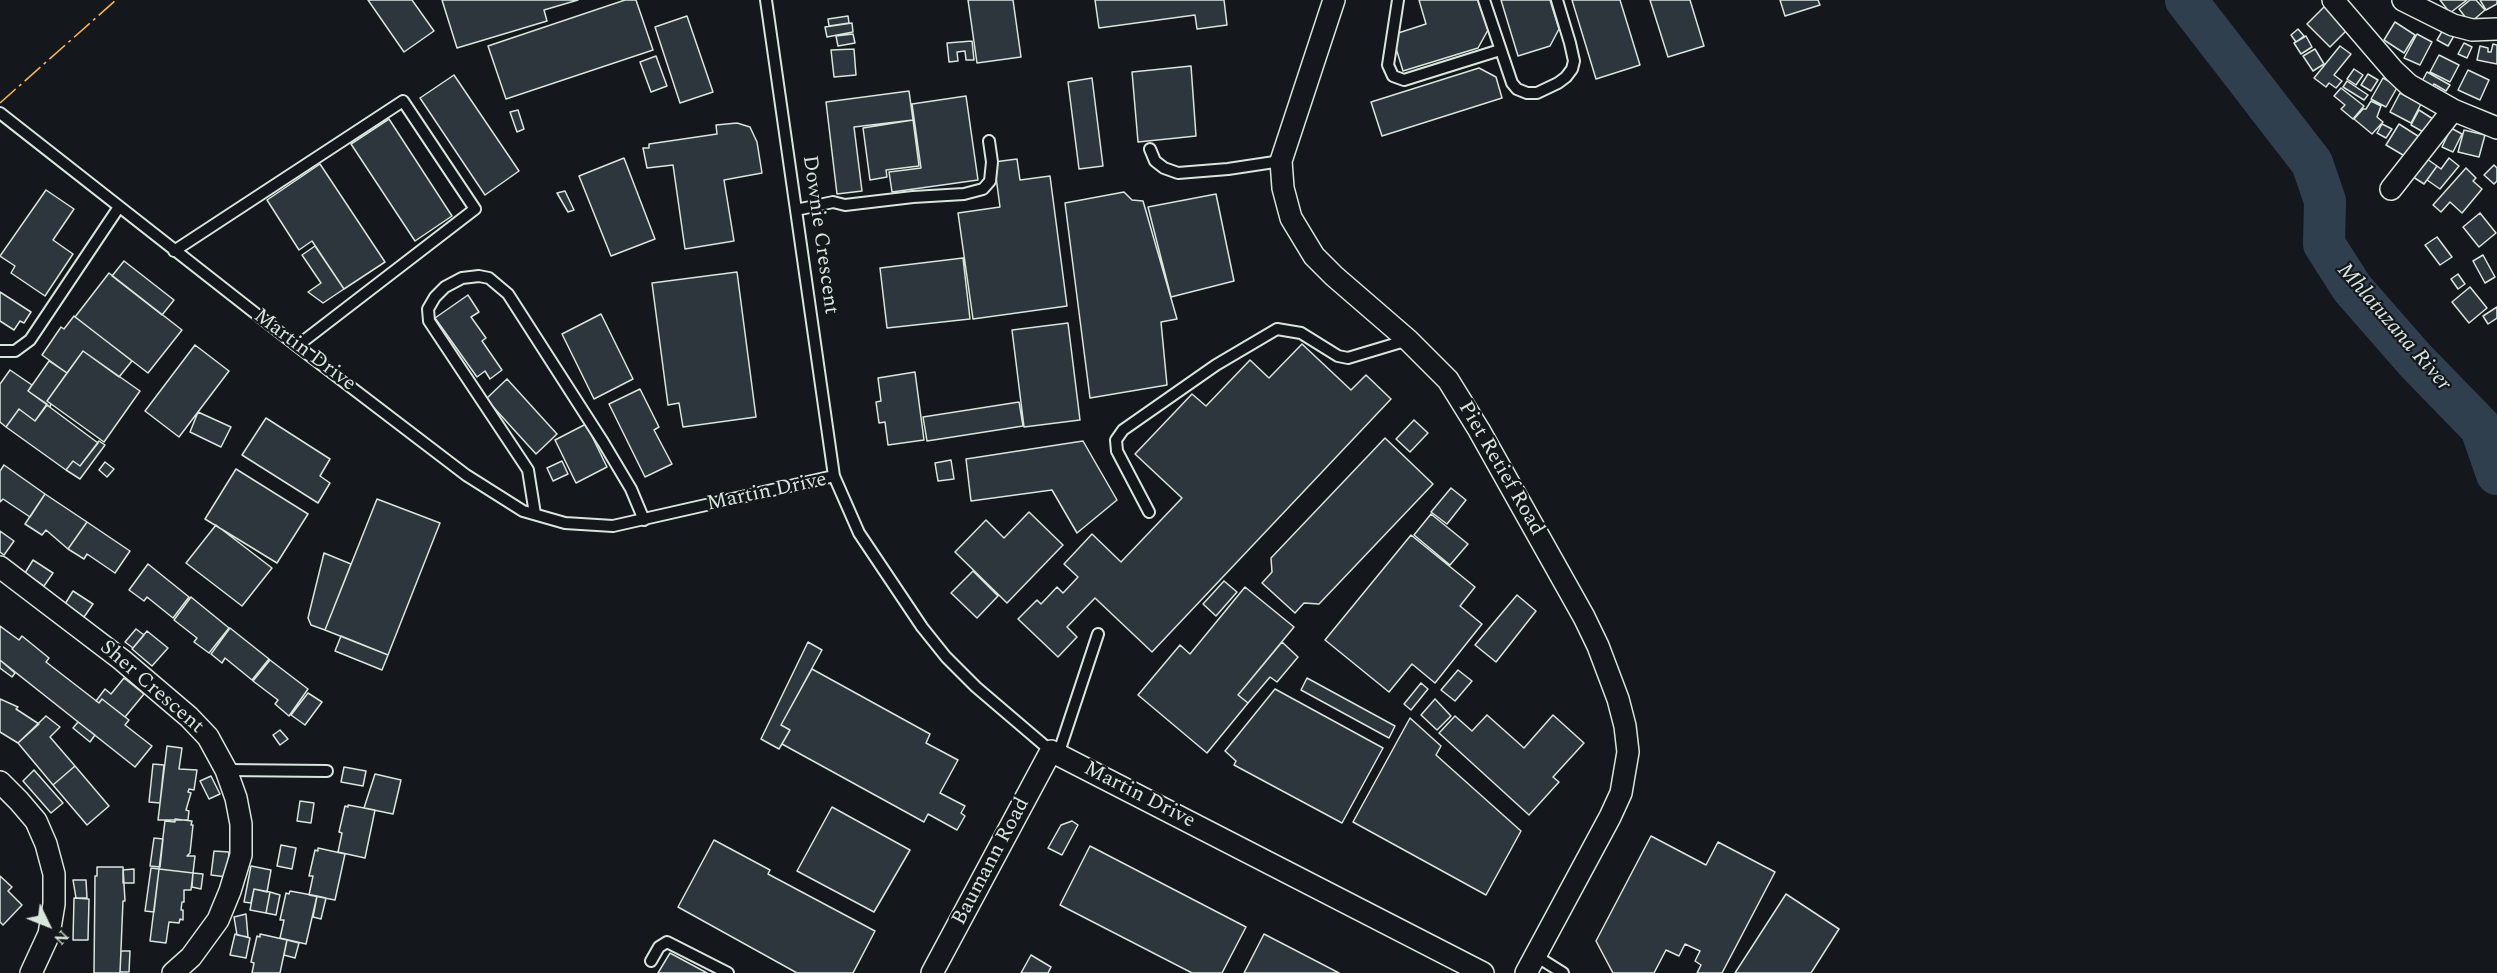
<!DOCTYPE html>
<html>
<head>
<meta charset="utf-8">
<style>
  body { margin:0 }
  #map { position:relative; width:2497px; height:973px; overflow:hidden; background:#14181c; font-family:Spectral,serif }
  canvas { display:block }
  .north { position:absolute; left:18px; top:895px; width:60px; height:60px; -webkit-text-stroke:4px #14181c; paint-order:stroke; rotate:133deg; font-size:16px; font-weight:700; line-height:24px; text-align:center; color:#d8e6dc }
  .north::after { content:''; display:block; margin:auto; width:21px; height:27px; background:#d8e6dc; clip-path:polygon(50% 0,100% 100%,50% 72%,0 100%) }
</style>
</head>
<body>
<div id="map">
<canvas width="2497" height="973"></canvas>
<div class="north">N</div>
</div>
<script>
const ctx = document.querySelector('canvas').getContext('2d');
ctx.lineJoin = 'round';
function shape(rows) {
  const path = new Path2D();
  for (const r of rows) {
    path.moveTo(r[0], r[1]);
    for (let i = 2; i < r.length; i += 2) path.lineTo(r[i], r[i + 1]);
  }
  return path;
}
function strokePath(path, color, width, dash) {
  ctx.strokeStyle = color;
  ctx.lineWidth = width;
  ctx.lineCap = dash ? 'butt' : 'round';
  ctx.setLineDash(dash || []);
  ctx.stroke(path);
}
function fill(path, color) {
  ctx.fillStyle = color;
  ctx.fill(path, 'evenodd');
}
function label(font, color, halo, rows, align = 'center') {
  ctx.font = font + ' Spectral,serif';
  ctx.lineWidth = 4.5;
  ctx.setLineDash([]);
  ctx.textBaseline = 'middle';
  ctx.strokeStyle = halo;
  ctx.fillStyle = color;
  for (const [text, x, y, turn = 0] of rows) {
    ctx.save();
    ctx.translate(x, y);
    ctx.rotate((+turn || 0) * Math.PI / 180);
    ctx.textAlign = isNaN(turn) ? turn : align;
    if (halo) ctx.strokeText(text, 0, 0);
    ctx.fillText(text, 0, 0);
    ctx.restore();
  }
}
strokePath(shape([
  [2186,0,2312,163,2325,201,2324,244,2352,288,2415,360,2481,428,2497,474]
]), '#2f3f4d', 42);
const building = shape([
  [368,0,412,0,434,31,404,52,368,0],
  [442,0,578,0,544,10,547,21,457,48,442,0],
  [625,0,636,0,653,50,506,99,488,46,625,0],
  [968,0,1013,0,1021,57,977,63,968,0],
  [1095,0,1224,0,1227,25,1197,29,1195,15,1099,28,1095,0],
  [1419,0,1478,0,1488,30,1478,48,1403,71,1392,35,1426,24,1419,0],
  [1501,0,1550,0,1559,29,1550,46,1518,56,1501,0],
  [1572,0,1620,0,1640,65,1596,79,1572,0],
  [1650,0,1690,0,1704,46,1668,57,1650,0],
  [1780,0,1818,0,1820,5,1785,16,1780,0],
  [2440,0,2467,0,2450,13,2440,0],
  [2470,0,2476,0,2485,10,2470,23,2459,9,2470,0],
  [2480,0,2497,0,2497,4,2486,10,2480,0],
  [2325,6,2348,29,2330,47,2307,24,2325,6],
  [687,16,713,92,680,103,655,27,687,16],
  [848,16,849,23,829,26,828,19,848,16],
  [2395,22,2415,35,2404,53,2384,40,2395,22],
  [852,23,853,32,827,37,825,27,852,23],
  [2444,28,2455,34,2448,46,2437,40,2444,28],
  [2298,29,2304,36,2296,42,2291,35,2298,29],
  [853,34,855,43,838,46,836,36,853,34],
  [2417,34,2432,42,2420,65,2404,58,2417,34],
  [2306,36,2312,47,2301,54,2294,43,2306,36],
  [972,41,974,60,966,60,965,51,957,52,958,61,949,62,947,43,972,41],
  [2464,43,2472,47,2467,58,2458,54,2464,43],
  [2493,44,2497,45,2497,64,2477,60,2480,46,2488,48,2488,52,2491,52,2493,44],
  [2340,46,2351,54,2334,75,2342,81,2336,88,2329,83,2326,87,2314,78,2340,46],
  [854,49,856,75,834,77,831,50,854,49],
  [2315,49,2324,64,2313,71,2303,56,2315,49],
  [2439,55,2459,65,2450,82,2430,72,2439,55],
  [656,56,667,86,651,92,640,62,656,56],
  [1191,66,1196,136,1138,142,1132,72,1191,66],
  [1479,68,1496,77,1502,98,1382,136,1371,102,1479,68],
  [2354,69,2363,75,2356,85,2347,79,2354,69],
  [2468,70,2489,80,2480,100,2458,90,2468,70],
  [2427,72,2450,85,2446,91,2434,84,2431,89,2421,83,2427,72],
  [2368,74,2378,80,2371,91,2361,85,2368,74],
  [454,75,519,171,485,195,420,98,454,75],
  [1092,78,1103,166,1079,169,1068,82,1092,78],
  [2383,78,2398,86,2386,107,2371,99,2383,78],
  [2347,81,2368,95,2364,100,2343,87,2347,81],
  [2341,88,2364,106,2353,119,2341,109,2345,105,2334,96,2341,88],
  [909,91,913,120,854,127,862,191,837,194,826,102,909,91],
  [2400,93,2421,104,2411,123,2390,112,2400,93],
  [966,96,978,180,892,192,889,172,921,168,912,104,966,96],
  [2371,101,2381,106,2377,117,2383,122,2372,134,2354,119,2363,109,2366,109,2371,101],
  [518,110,524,129,517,132,510,112,518,110],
  [2419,110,2433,119,2425,133,2411,125,2419,110],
  [389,119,452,216,415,241,351,144,389,119],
  [913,120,919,166,886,170,887,177,870,180,863,128,913,120],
  [737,123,750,127,757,142,762,173,724,180,734,241,685,249,673,165,647,168,643,148,649,148,649,144,717,134,716,125,737,123],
  [2382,124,2392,129,2386,138,2377,133,2382,124],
  [2399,124,2421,138,2408,158,2386,145,2399,124],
  [2451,128,2462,134,2453,152,2442,147,2451,128],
  [2464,130,2485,135,2479,157,2458,152,2464,130],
  [2420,154,2437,166,2424,184,2407,173,2420,154],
  [624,158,655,239,611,256,579,176,624,158],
  [2449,158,2459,166,2440,189,2427,180,2437,166,2441,169,2449,158],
  [1017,159,1020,180,1050,176,1067,306,973,319,958,213,1000,207,994,162,1017,159],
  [320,164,385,262,344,289,312,241,299,250,267,200,320,164],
  [2494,165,2497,168,2497,181,2494,184,2484,175,2494,165],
  [2466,168,2476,178,2473,181,2482,189,2462,213,2450,202,2441,212,2433,205,2466,168],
  [46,190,74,209,53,240,73,254,45,296,11,273,15,266,0,256,46,190],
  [565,191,574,210,568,212,557,193,565,191],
  [1124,192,1132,200,1143,201,1177,319,1161,322,1167,385,1090,398,1065,203,1124,192],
  [1216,194,1234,281,1171,297,1148,207,1216,194],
  [2480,213,2496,233,2479,247,2463,227,2480,213],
  [2437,237,2452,257,2440,265,2425,245,2437,237],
  [315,246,344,289,323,303,308,292,321,283,302,255,315,246],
  [2483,255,2495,277,2485,283,2473,261,2483,255],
  [963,258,970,319,887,328,880,268,963,258],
  [124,261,174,300,162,315,112,276,124,261],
  [737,272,756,417,683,427,679,403,668,405,652,283,737,272],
  [109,273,182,330,148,373,75,317,109,273],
  [2458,274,2465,284,2458,289,2451,279,2458,274],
  [2470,287,2487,308,2469,323,2452,302,2470,287],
  [0,292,31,312,24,323,20,321,14,330,0,321,0,292],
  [468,295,479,312,471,317,486,338,482,341,502,370,490,379,485,371,477,377,435,318,468,295],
  [2497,307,2497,318,2488,324,2483,316,2497,307],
  [601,314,633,379,594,399,562,334,601,314],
  [74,316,132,361,119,377,83,351,67,373,42,355,61,327,64,329,74,316],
  [1068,323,1080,420,1024,427,1012,330,1068,323],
  [1302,344,1351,390,1366,375,1391,399,1152,652,1095,598,1067,627,1077,637,1058,657,1018,619,1037,600,1041,604,1057,587,1063,593,1078,577,1064,564,1092,534,1121,562,1182,498,1135,454,1192,394,1206,406,1250,360,1269,378,1302,344],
  [195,345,229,371,179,437,145,411,195,345],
  [83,351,140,391,104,442,47,401,83,351],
  [49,361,67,373,47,401,51,404,50,407,28,391,49,361],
  [10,370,32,385,28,391,47,404,35,421,19,409,6,427,0,422,0,384,10,370],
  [915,372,924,440,888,445,885,422,879,423,876,402,881,401,878,378,915,372],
  [507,379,557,434,536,454,486,399,507,379],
  [640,389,659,427,654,430,672,464,645,477,609,404,640,389],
  [1019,402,1023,426,927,441,923,417,1019,402],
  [47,405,98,443,80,466,73,461,66,470,6,427,19,409,35,421,47,405],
  [198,412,231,427,221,447,190,432,198,412],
  [266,418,330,459,320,476,330,483,318,503,242,455,266,418],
  [1414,420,1428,433,1410,452,1396,439,1414,420],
  [586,424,607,467,576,483,555,440,586,424],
  [1385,438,1433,484,1319,604,1304,603,1295,613,1262,583,1272,572,1271,558,1385,438],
  [99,441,105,445,80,479,66,470,73,461,80,466,99,441],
  [1083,441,1117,500,1077,533,1052,490,971,501,966,459,1083,441],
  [951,460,954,479,938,481,935,463,951,460],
  [562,461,568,474,553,481,547,468,562,461],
  [105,462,114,469,107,477,99,470,105,462],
  [4,465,45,494,30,517,3,499,0,502,0,471,4,465],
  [236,469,308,514,277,563,205,519,236,469],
  [1451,488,1466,500,1447,524,1431,512,1451,488],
  [45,494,87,522,68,549,46,530,42,535,25,524,45,494],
  [377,499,440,523,388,655,325,630,377,499],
  [1029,512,1063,545,1007,603,955,552,986,520,1004,538,1029,512],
  [1431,514,1468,544,1450,565,1414,535,1431,514],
  [87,522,130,551,115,573,87,554,84,559,68,549,87,522],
  [216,525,272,568,242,606,186,563,216,525],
  [0,531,14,541,4,555,0,552,0,531],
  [1411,535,1475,587,1460,606,1482,624,1435,683,1412,664,1389,692,1325,640,1411,535],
  [324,553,351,564,325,630,311,625,308,618,324,553],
  [33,560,53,573,44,586,25,573,33,560],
  [148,564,189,597,173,618,147,597,144,601,129,590,148,564],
  [973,571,998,596,977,618,951,593,973,571],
  [1224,581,1237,592,1216,616,1203,604,1224,581],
  [1245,587,1294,627,1238,695,1248,703,1207,753,1138,695,1180,645,1190,654,1245,587],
  [73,591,93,604,84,617,65,604,73,591],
  [1517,595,1536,611,1496,662,1475,645,1517,595],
  [191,597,229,628,209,653,194,642,197,638,174,620,191,597],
  [0,626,19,640,22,636,49,658,46,662,99,703,102,699,129,720,125,725,152,746,135,767,0,660,0,626],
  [230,628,269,659,252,680,225,658,222,663,211,654,230,628],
  [136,629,144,635,133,648,125,642,136,629],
  [147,631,168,648,152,666,132,649,147,631],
  [341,636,388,655,382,670,335,651,341,636],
  [808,642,822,650,781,725,790,730,779,749,761,739,808,642],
  [1282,642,1298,657,1277,682,1270,677,1248,703,1238,695,1282,642],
  [0,660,15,673,12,677,0,668,0,660],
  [270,660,308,689,289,716,275,704,278,700,253,681,270,660],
  [812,669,930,734,926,743,958,760,940,793,965,806,961,813,965,816,957,830,928,814,924,822,782,744,790,730,781,725,812,669],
  [1458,670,1472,681,1455,701,1441,690,1458,670],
  [124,678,144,694,125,717,102,699,99,703,96,701,105,689,111,694,124,678],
  [1307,678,1395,726,1389,738,1301,690,1307,678],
  [1421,683,1428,689,1411,710,1404,704,1421,683],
  [1275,689,1383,748,1342,823,1234,765,1236,761,1225,751,1275,689],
  [308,693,322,702,305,725,291,715,308,693],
  [0,699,18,707,16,709,39,724,18,743,0,732,0,699],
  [1435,699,1451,716,1437,730,1421,715,1435,699],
  [1487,715,1524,748,1553,715,1584,743,1553,777,1559,782,1529,815,1439,733,1455,716,1472,731,1487,715],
  [46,716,60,727,50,737,75,766,53,785,18,743,46,716],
  [1410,718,1441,746,1436,755,1521,831,1486,895,1353,822,1410,718],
  [78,722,95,735,90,742,73,728,78,722],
  [280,730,288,739,280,745,273,735,280,730],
  [167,746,182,748,179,769,197,770,194,790,189,789,188,792,191,793,186,810,189,811,188,820,158,820,167,746],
  [153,764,164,765,160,803,149,802,153,764],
  [75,766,109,806,87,825,53,785,75,766],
  [344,767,366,771,363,786,341,782,344,767],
  [34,770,63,803,51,813,23,781,34,770],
  [375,774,401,780,393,814,364,808,375,774],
  [211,776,220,794,209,799,200,781,211,776],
  [300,801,314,803,311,823,297,821,300,801],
  [348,805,375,810,365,858,338,852,342,833,339,832,345,806,348,807,348,805],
  [832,807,910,850,874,912,797,871,832,807],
  [175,819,192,821,191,825,193,825,190,853,187,856,195,856,193,873,159,869,165,821,175,822,175,819],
  [1072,821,1078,825,1062,855,1048,848,1061,825,1072,821],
  [1651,836,1706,865,1718,842,1775,872,1722,973,1697,973,1701,965,1695,961,1700,951,1685,944,1679,956,1666,950,1654,973,1613,973,1596,941,1651,836],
  [154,838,163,839,160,867,150,866,154,838],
  [714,840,770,870,768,874,875,931,853,973,797,973,678,907,714,840],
  [281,845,296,848,292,869,277,866,281,845],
  [1090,846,1246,927,1222,973,1192,973,1060,905,1090,846],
  [318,848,345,854,335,900,309,895,313,876,309,876,315,850,318,851,318,848],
  [214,851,229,852,227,877,211,875,214,851],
  [251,866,271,870,267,892,254,889,251,903,244,902,251,866],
  [97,867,123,867,125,901,123,901,120,973,94,973,95,876,97,876,97,867],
  [151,868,159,869,154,912,145,911,151,868],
  [134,869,134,883,123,883,123,870,134,869],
  [159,869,193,873,191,890,184,890,184,902,182,902,181,910,183,910,183,920,180,919,179,923,169,922,166,943,150,941,159,869],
  [193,873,203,874,201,889,192,887,193,873],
  [0,876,12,887,8,891,22,905,3,925,0,922,0,876],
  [73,880,86,880,87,898,76,898,73,880],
  [254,889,270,892,266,913,250,910,254,889],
  [290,891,317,896,306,944,280,938,284,920,280,920,286,893,289,894,290,891],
  [270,892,280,895,276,915,266,913,270,892],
  [1786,894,1839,929,1811,973,1735,973,1786,894],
  [317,896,326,898,321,919,313,917,317,896],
  [74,898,89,899,88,940,73,940,74,898],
  [246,914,248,937,237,935,234,917,246,914],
  [235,934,250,938,246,958,230,955,235,934],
  [260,934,287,940,280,973,252,973,254,963,251,962,257,936,260,937,260,934],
  [1264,934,1339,973,1244,973,1264,934],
  [287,940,299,943,295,958,284,955,287,940],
  [121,951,130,951,129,972,120,972,121,951],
  [670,953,707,973,658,973,670,953],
  [1031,955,1051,967,1048,973,1021,973,1031,955]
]);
fill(building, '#2c363c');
strokePath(building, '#d8e6dc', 1.5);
const service = shape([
  [766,0,834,476,859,533,922,627,946,657,976,687,1051,751],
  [1398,0,1388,65,1393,76,1404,80,1500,50],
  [1484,0,1512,83,1517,89,1527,93,1537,93,1558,83,1566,77,1572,69,1574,61,1570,43,1557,0],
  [0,113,297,346,466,475,523,511,565,523,613,526,834,476],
  [1150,149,1155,161,1164,168,1178,173,1228,169,1281,161],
  [796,210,833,202,845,205,913,197,964,194,983,189,990,181,992,162,989,141],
  [174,251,403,101,475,209,297,346],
  [0,351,15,351,30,340,119,207],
  [1149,512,1117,451,1116,440,1123,430,1216,365,1277,329,1301,333,1338,356,1348,358,1408,340],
  [535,514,528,470,429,321,428,309,435,297,445,287,462,278,479,276,489,278,508,294,603,442,631,489,644,520],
  [1058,755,1098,634],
  [226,770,327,771],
  [1536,956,1563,973],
  [651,961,659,947,667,942,728,973]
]);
const minor = shape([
  [1334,0,1281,161,1283,188,1291,218,1314,256,1334,276,1408,340,1448,380,1479,430,1584,617,1598,646,1618,699,1625,726,1628,752,1621,793,1610,817,1526,973],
  [2333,0,2394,71,2409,85,2453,110,2497,128],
  [2403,0,2453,25,2472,30,2497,29],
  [2391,189,2453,110],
  [0,567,122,660,189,717,208,737,226,770,236,798,241,824,241,855,230,891,218,920,191,957,173,973],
  [0,782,19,801,36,821,46,844,54,874,54,904,49,934,31,973],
  [932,973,1051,751,1483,973]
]);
strokePath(service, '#d8e6dc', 14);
strokePath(minor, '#d8e6dc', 24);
strokePath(service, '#14181c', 10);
strokePath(minor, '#14181c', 21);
strokePath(shape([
  [0,103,116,0]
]), '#ffb74d', 1.5, [21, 4.5, 3, 4.5]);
label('21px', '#d8e6dc', '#14181c', [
  ["Downie Crescent",819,235,82],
  ["Martin Drive",304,351,37],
  ["Piet Retief Road",1500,469,60],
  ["Martin Drive",767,493,-12],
  ["Sher Crescent",151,688,41],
  ["Martin Drive",1139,796,27],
  ["Baumann Road",992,862,-62]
]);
label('italic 22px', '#d8e6dc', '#14181c', [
  ["Mhlatuzana River",2393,328,49]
]);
</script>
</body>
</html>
